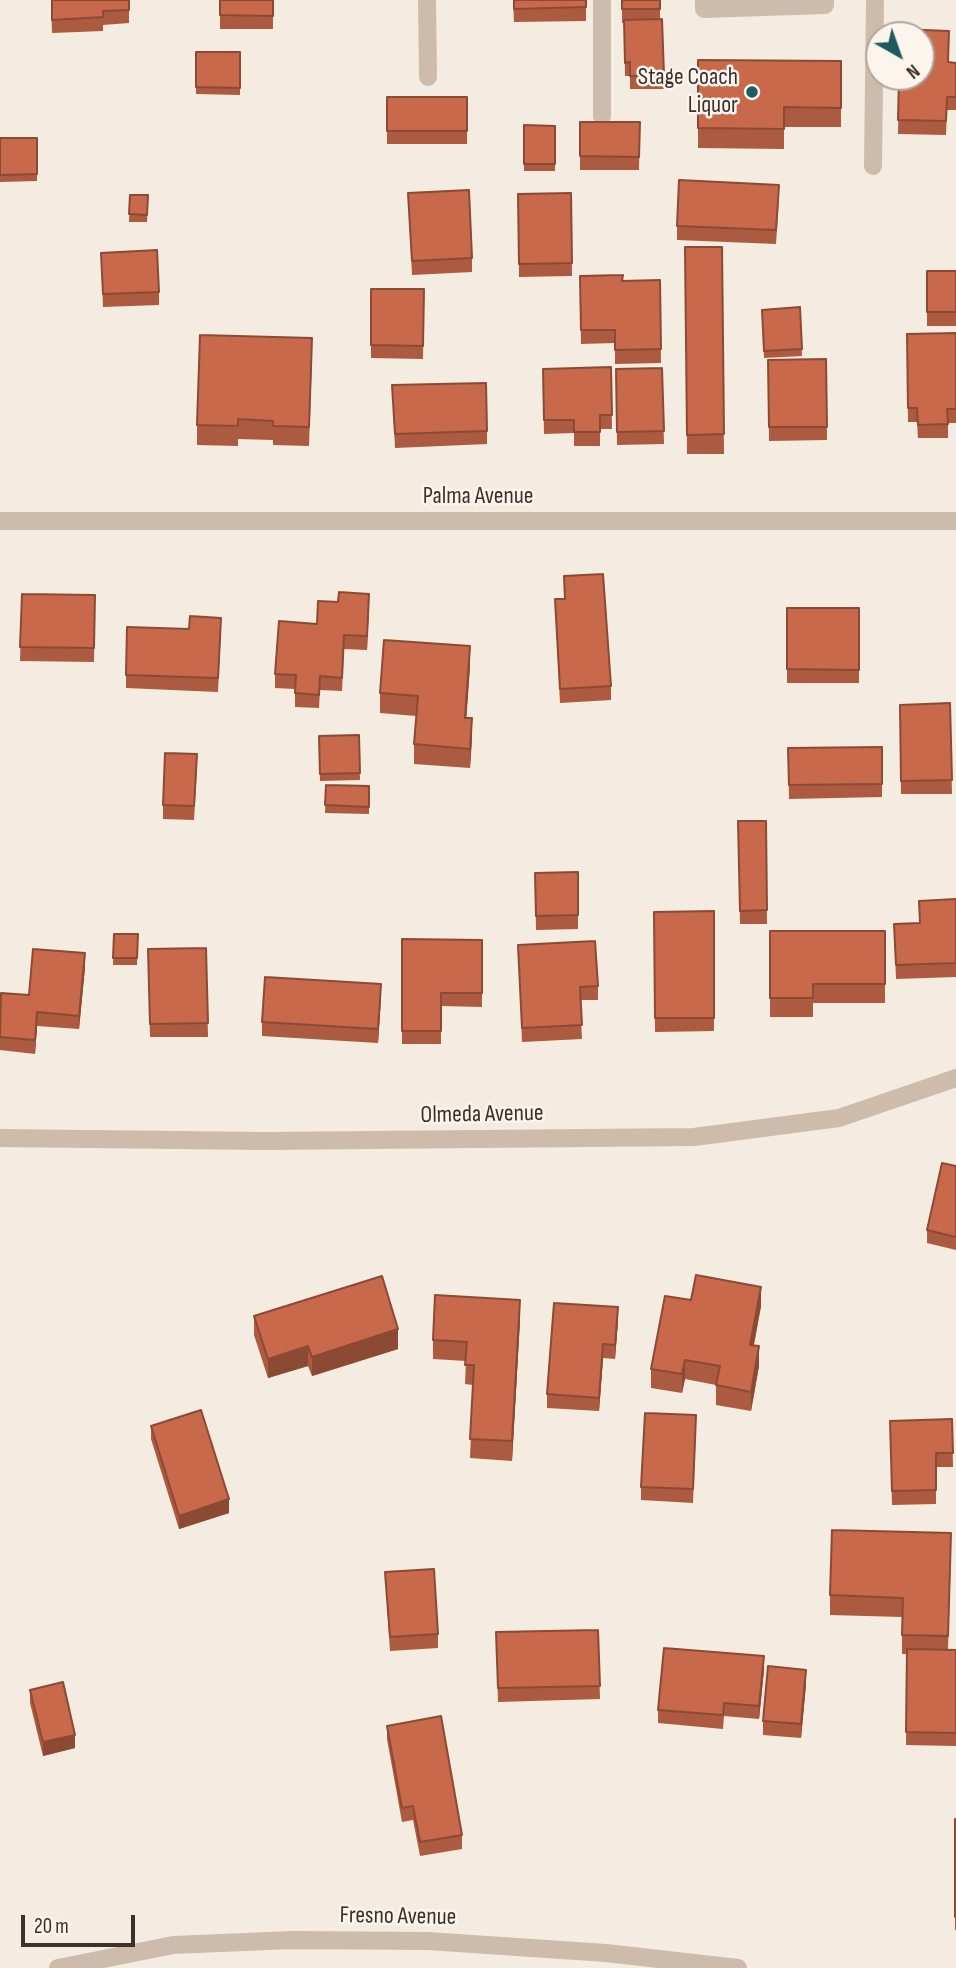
<!DOCTYPE html>
<html>
<head>
<meta charset="utf-8">
<style>
  body { margin:0 }
  #map { position:relative; width:956px; height:1968px; overflow:hidden; background:#f4ebe1; font-family:"Sofia Sans Condensed",sans-serif }
  canvas { display:block }
  .north { position:absolute; left:865px; top:21px; width:70px; height:70px; box-sizing:border-box; background:#fbf5ee; border:2px solid #aea6a0; border-radius:50%; rotate:140deg; font-size:19px; font-weight:700; line-height:28px; text-align:center; color:#3b302b }
  .north::after { content:''; display:block; margin:auto; width:24px; height:32px; background:#1f5a5e; clip-path:polygon(50% 0,100% 100%,50% 72%,0 100%) }
  .scale { position:absolute; left:21px; top:1915px; width:114px; height:32px; box-sizing:border-box; border:4px solid #3b302b; border-top:0; padding-left:9px; font-size:21px; line-height:24px; white-space:nowrap; color:#3b302b; -webkit-text-stroke:5px #fbf5ee; paint-order:stroke }
</style>
</head>
<body>
<div id="map">
<canvas width="956" height="1968"></canvas>
<div class="north">N</div>
<div class="scale">20 m</div>
</div>
<script>
const ctx = document.querySelector('canvas').getContext('2d');
ctx.lineJoin = 'round';
function shape(rows) {
  const path = new Path2D();
  for (const r of rows) {
    path.moveTo(r[0], r[1]);
    for (let i = 2; i < r.length; i += 2) path.lineTo(r[i], r[i + 1]);
  }
  return path;
}
function strokePath(path, color, width, dash) {
  ctx.strokeStyle = color;
  ctx.lineWidth = width;
  ctx.lineCap = dash ? 'butt' : 'round';
  ctx.setLineDash(dash || []);
  ctx.stroke(path);
}
function fill(path, color) {
  ctx.fillStyle = color;
  ctx.fill(path, 'evenodd');
}
function label(font, color, halo, rows, align = 'center') {
  ctx.font = font + ' "Sofia Sans Condensed",sans-serif';
  ctx.lineWidth = 5;
  ctx.setLineDash([]);
  ctx.textBaseline = 'middle';
  ctx.strokeStyle = halo;
  ctx.fillStyle = color;
  for (const [text, x, y, turn = 0] of rows) {
    ctx.save();
    ctx.translate(x, y);
    ctx.rotate((+turn || 0) * Math.PI / 180);
    ctx.textAlign = isNaN(turn) ? turn : align;
    if (halo) ctx.strokeText(text, 0, 0);
    ctx.fillText(text, 0, 0);
    ctx.restore();
  }
}
strokePath(shape([
  [427,0,428,77],
  [704,0,704,9,825,5,825,0],
  [602,116,602,0],
  [873,166,875,0],
  [0,521,956,521],
  [0,1138,264,1141,694,1137,839,1118,956,1078],
  [58,1968,173,1945,293,1940,428,1941,606,1953,738,1968]
]), '#cdbbac', 18);
fill(shape([
  [51,0,129,0,129,23,103,25,103,31,52,33],
  [220,0,273,0,273,29,220,29],
  [513,0,586,0,586,21,514,22],
  [622,0,660,0,660,19,662,19,664,89,630,89,630,76,625,76,624,23,622,23],
  [196,52,240,52,240,95,196,94],
  [698,60,841,61,841,127,784,127,784,149,698,148],
  [949,62,956,63,956,110,947,110,946,135,898,134,899,77],
  [387,97,467,97,467,144,387,144],
  [580,122,640,122,639,170,580,170],
  [524,125,555,126,555,171,524,171],
  [0,138,37,138,37,181,0,182],
  [408,193,472,258,472,272,412,275],
  [571,193,572,276,519,277,518,194],
  [130,195,148,195,147,222,129,222],
  [779,198,776,244,677,240,677,226],
  [685,247,722,247,724,454,687,454],
  [101,253,159,292,159,305,103,307],
  [927,271,956,271,956,326,927,326],
  [580,276,623,281,660,280,661,363,615,364,615,343,581,344],
  [371,289,424,289,423,359,371,358],
  [800,307,802,356,764,358,762,310],
  [956,333,956,423,948,423,948,438,918,438,917,422,908,422,907,334],
  [312,358,309,446,273,445,273,440,238,439,238,446,197,445,197,425],
  [826,359,827,440,769,441,768,360],
  [611,367,612,429,600,429,600,446,574,446,574,433,544,434,543,369],
  [662,368,664,444,617,445,616,369],
  [392,385,487,431,487,444,395,448],
  [564,576,611,686,611,700,560,703,555,599,564,599],
  [22,594,95,595,94,662,20,661],
  [369,607,367,650,344,649,342,691,320,690,319,708,295,707,295,689,275,688,275,674],
  [787,608,859,608,859,683,787,683],
  [221,632,218,692,126,688,126,675],
  [470,666,466,718,472,738,470,768,414,764,414,744,416,716,380,713,380,693],
  [950,703,952,794,901,794,900,705],
  [359,735,360,780,320,781,319,736],
  [882,747,882,797,789,799,788,748],
  [197,768,194,820,163,819,163,805],
  [326,785,369,786,369,814,325,813],
  [738,821,766,821,767,924,740,924],
  [578,872,578,929,536,930,535,873],
  [956,899,956,977,896,979,894,924,919,923,919,901],
  [714,911,714,1031,655,1032,654,912],
  [770,931,885,931,885,1003,813,1003,813,1017,770,1017],
  [114,934,138,934,137,965,113,965],
  [402,939,482,940,482,1007,441,1006,441,1044,402,1044],
  [518,945,598,986,598,1000,580,1000,582,1039,522,1042],
  [206,948,208,1037,150,1037,148,949],
  [85,967,79,1029,37,1026,35,1054,0,1050,0,1006,29,995],
  [381,997,378,1043,262,1036,262,1022],
  [956,1166,956,1250,927,1243,927,1230],
  [691,1300,761,1306,754,1345,759,1366,751,1411,716,1405,716,1385,685,1379,682,1393,651,1388,651,1369],
  [254,1316,398,1349,312,1376,308,1366,268,1378,254,1335],
  [520,1320,512,1461,470,1458,473,1385,465,1384,466,1361,433,1359,433,1340],
  [618,1321,615,1359,603,1358,599,1411,547,1408,547,1394],
  [952,1419,953,1467,936,1467,936,1504,892,1505,890,1421],
  [151,1426,229,1513,179,1529,151,1439],
  [696,1429,693,1503,641,1500,641,1487],
  [951,1553,948,1650,956,1650,956,1746,906,1745,907,1654,902,1654,902,1617,830,1615,830,1595],
  [385,1572,438,1634,438,1648,390,1651],
  [598,1630,600,1699,498,1702,496,1632],
  [764,1670,759,1719,724,1716,723,1729,658,1723,658,1710],
  [806,1684,801,1738,763,1735,763,1721],
  [30,1690,75,1748,43,1756,30,1703],
  [387,1726,462,1835,462,1849,420,1856,413,1820,402,1822,387,1739],
  [955,1819,956,1819,956,1930,955,1930]
]), '#ac5a40');
fill(shape([
  [369,594,369,607,367,650,367,636],
  [470,646,470,666,465,738,465,718],
  [472,718,472,738,470,768,470,749],
  [85,953,85,967,79,1029,79,1016],
  [381,984,381,997,378,1043,378,1029],
  [37,1012,37,1026,35,1054,35,1040],
  [761,1287,761,1306,750,1364,750,1345],
  [520,1300,520,1320,512,1461,512,1441],
  [618,1307,618,1321,615,1359,615,1345],
  [398,1329,398,1349,312,1376,312,1357],
  [603,1344,603,1358,599,1411,599,1398],
  [308,1346,308,1366,268,1378,268,1359],
  [759,1346,759,1366,751,1411,751,1392],
  [685,1360,685,1379,682,1393,682,1374],
  [229,1499,229,1513,179,1529,179,1516],
  [764,1656,764,1670,759,1719,759,1706],
  [806,1670,806,1684,801,1738,801,1724],
  [75,1735,75,1748,43,1756,43,1742]
]), '#8c4a34');
const building = shape([
  [52,0,129,0,129,10,103,11,103,17,52,20,52,0],
  [220,0,273,0,273,16,220,15,220,0],
  [514,0,586,0,586,7,514,9,514,0],
  [622,0,660,0,660,9,622,9,622,0],
  [662,19,664,75,630,76,630,62,625,63,624,20,662,19],
  [900,29,949,31,948,62,956,63,956,97,947,97,946,121,898,120,899,77,921,77,921,35,900,35,900,29],
  [196,52,240,52,240,88,196,87,196,52],
  [698,60,841,61,841,108,784,107,784,129,698,128,698,60],
  [387,97,467,97,467,131,387,131,387,97],
  [580,122,640,122,639,157,580,156,580,122],
  [524,125,555,126,555,164,524,164,524,125],
  [0,138,37,138,37,174,0,175,0,138],
  [679,180,779,185,776,230,677,226,679,180],
  [469,190,472,258,412,261,408,193,469,190],
  [571,193,572,263,519,264,518,194,571,193],
  [130,195,148,195,147,215,129,214,130,195],
  [685,247,722,247,724,434,687,435,685,247],
  [157,250,159,292,103,294,101,253,157,250],
  [927,271,956,271,956,312,927,312,927,271],
  [623,275,622,281,660,280,661,349,615,350,615,330,581,330,580,276,623,275],
  [371,289,424,289,423,346,371,345,371,289],
  [800,307,802,349,764,351,762,310,800,307],
  [956,333,956,409,947,409,948,424,918,425,917,408,908,408,907,334,956,333],
  [200,335,312,338,309,427,273,426,273,421,238,419,238,426,197,425,200,335],
  [826,359,827,427,769,427,768,360,826,359],
  [611,367,612,415,600,415,600,432,574,432,574,420,544,420,543,369,611,367],
  [662,368,664,431,617,432,616,369,662,368],
  [486,383,487,431,395,434,392,385,486,383],
  [603,574,611,686,560,689,555,599,565,599,564,576,603,574],
  [339,592,369,594,367,636,344,635,342,678,320,676,319,695,295,693,296,675,275,674,279,621,317,624,318,601,338,602,339,592],
  [22,594,95,595,94,648,20,647,22,594],
  [787,608,859,608,859,670,787,669,787,608],
  [190,616,221,618,218,678,126,675,127,627,189,629,190,616],
  [384,640,470,646,465,718,472,718,470,749,414,744,418,696,380,693,384,640],
  [950,703,952,780,901,781,900,705,950,703],
  [359,735,360,773,320,774,319,736,359,735],
  [882,747,882,784,789,785,788,748,882,747],
  [165,753,197,754,194,806,163,805,165,753],
  [326,785,369,786,369,807,325,805,326,785],
  [738,821,766,821,767,910,740,911,738,821],
  [578,872,578,915,536,916,535,873,578,872],
  [956,899,956,963,896,965,894,924,920,923,919,901,956,899],
  [714,911,714,1018,655,1018,654,912,714,911],
  [770,931,885,931,885,984,813,984,813,998,770,998,770,931],
  [114,934,138,934,137,958,113,958,114,934],
  [402,939,482,940,482,993,441,993,441,1031,402,1031,402,939],
  [595,941,598,986,580,987,582,1025,522,1028,518,945,595,941],
  [206,948,208,1023,150,1024,148,949,206,948],
  [33,949,85,953,79,1016,37,1012,35,1040,0,1037,1,993,29,995,33,949],
  [265,977,381,984,378,1029,262,1022,265,977],
  [942,1163,956,1166,956,1237,927,1230,942,1163],
  [696,1275,761,1287,750,1345,759,1346,751,1392,716,1385,720,1366,685,1360,682,1374,651,1369,665,1296,691,1300,696,1275],
  [382,1276,398,1329,312,1357,308,1346,268,1359,254,1316,382,1276],
  [435,1295,520,1300,512,1441,470,1439,474,1365,465,1365,467,1342,433,1340,435,1295],
  [554,1303,618,1307,615,1345,603,1344,599,1398,547,1394,554,1303],
  [201,1410,229,1499,179,1516,151,1426,201,1410],
  [645,1413,696,1415,693,1489,641,1487,645,1413],
  [952,1419,953,1453,936,1453,936,1490,892,1491,890,1421,952,1419],
  [832,1530,951,1533,948,1636,902,1635,903,1598,830,1595,832,1530],
  [434,1569,438,1634,390,1637,385,1572,434,1569],
  [598,1630,600,1686,498,1688,496,1632,598,1630],
  [664,1648,764,1656,759,1706,724,1703,723,1715,658,1710,664,1648],
  [907,1649,956,1650,956,1733,906,1732,907,1649],
  [768,1666,806,1670,801,1724,763,1721,768,1666],
  [63,1682,75,1735,43,1742,30,1690,63,1682],
  [441,1716,462,1835,420,1842,413,1806,402,1808,387,1726,441,1716],
  [955,1819,956,1819,956,1917,955,1917,955,1819]
]);
fill(building, '#c8694b');
strokePath(building, '#8c4a34', 2);
for (const [x, y, r, color] of [
  [752,92,7,"#1f5a5e"]
]) {
  const dot = new Path2D();
  dot.arc(x, y, r, 0, 2 * Math.PI);
  ctx.fillStyle = color;
  ctx.fill(dot);
  strokePath(dot, '#fbf5ee', 2.5);
}
label('24px', '#3b302b', '#fbf5ee', [
  ["Stage Coach",738,78],
  ["Liquor",738,106]
], 'right');
label('24px', '#3b302b', '#fbf5ee', [
  ["Palma Avenue",478,497],
  ["Olmeda Avenue",482,1115,-1],
  ["Fresno Avenue",398,1917,1]
]);
</script>
</body>
</html>
